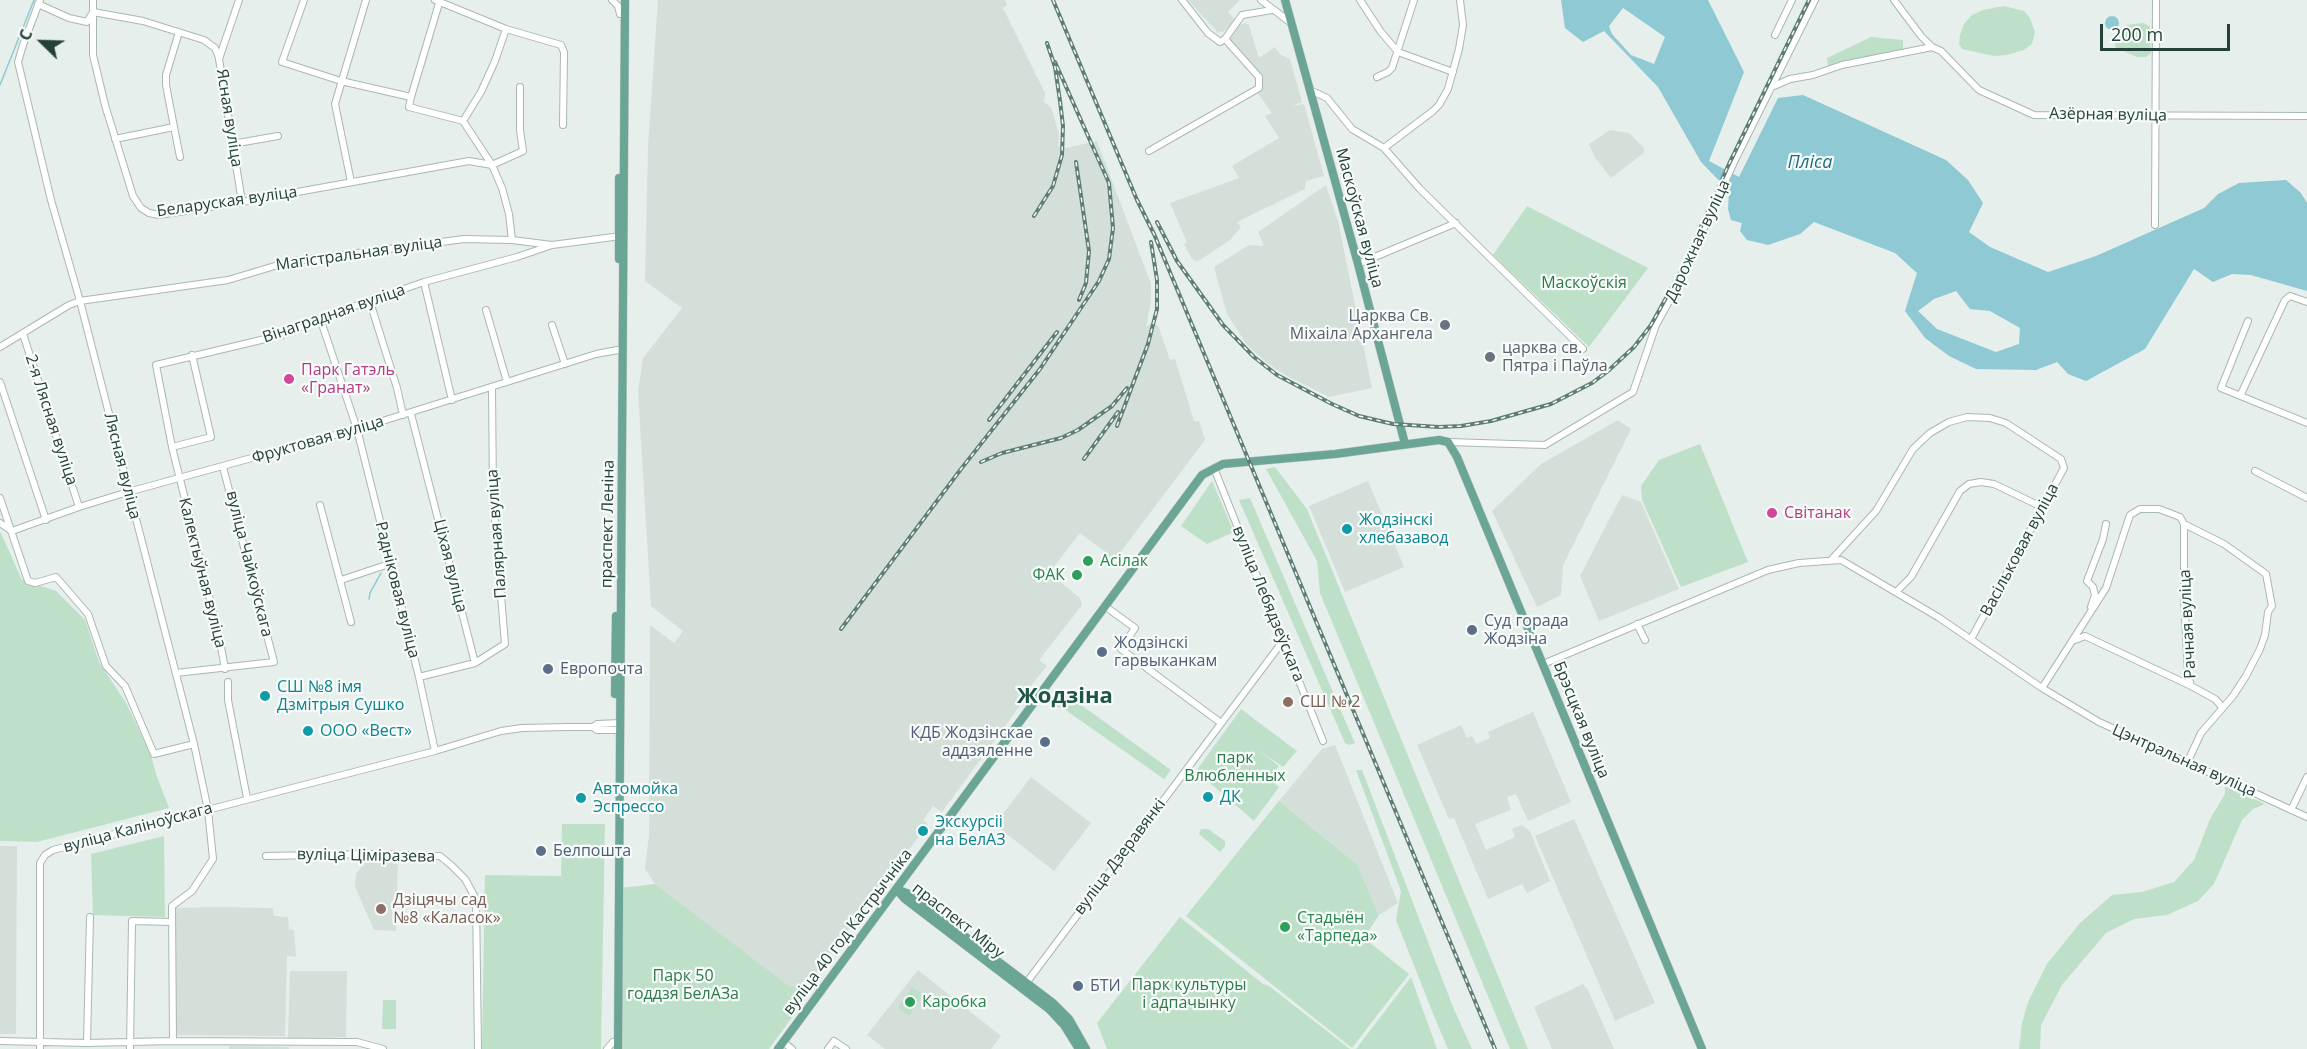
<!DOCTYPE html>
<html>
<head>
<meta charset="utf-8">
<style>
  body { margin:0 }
  #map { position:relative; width:2307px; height:1049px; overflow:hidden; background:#e6efeb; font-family:"Open Sans",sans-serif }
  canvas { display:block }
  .north { position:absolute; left:12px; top:12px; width:60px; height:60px; -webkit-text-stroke:4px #f7fbf9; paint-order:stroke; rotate:293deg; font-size:16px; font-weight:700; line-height:24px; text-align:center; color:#24423a }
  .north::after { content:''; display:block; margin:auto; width:21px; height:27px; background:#24423a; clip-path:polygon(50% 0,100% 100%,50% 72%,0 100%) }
  .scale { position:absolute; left:2100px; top:24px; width:130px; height:27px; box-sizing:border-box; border:3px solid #24423a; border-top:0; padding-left:8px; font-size:18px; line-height:21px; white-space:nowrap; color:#24423a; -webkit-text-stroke:4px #f7fbf9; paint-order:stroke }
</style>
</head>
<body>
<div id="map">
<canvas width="2307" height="1049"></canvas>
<div class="north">С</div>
<div class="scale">200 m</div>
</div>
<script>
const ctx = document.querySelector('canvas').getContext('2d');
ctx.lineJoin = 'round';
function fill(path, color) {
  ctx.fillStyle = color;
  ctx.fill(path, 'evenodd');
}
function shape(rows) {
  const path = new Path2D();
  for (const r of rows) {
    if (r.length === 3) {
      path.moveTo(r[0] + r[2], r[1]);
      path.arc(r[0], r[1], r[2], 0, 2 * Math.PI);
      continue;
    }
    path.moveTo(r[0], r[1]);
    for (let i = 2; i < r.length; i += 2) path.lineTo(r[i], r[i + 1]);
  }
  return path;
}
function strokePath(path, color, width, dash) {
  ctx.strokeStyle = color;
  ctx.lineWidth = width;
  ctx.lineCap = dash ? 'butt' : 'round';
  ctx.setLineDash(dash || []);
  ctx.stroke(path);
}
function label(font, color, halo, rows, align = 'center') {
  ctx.font = font + ' "Open Sans",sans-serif';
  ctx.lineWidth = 4.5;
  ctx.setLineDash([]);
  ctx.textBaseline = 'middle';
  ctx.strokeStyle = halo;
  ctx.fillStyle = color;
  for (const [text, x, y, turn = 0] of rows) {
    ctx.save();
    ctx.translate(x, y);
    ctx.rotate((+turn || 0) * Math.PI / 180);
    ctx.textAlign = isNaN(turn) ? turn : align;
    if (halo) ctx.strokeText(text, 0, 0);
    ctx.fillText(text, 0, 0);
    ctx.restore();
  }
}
fill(shape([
  [658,0,1005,0,1007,5,1003,8,1045,93,1044,102,1051,107,1059,134,1058,146,1066,148,1097,141,1151,284,1151,301,1146,327,1150,324,1158,325,1170,360,1175,359,1194,421,1199,421,1205,440,1113,562,1106,560,1104,551,1080,533,1049,573,1080,598,1082,605,1039,660,1047,666,1019,700,1022,703,942,812,933,806,923,820,928,824,805,988,790,988,655,884,645,869,649,835,650,625,674,643,683,631,651,606,638,391,643,358,682,308,645,281,648,146],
  [1188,0,1240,0,1228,12,1236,21,1223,32,1221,31,1218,33],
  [1245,23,1249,25,1259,58,1275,47,1281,55,1290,59,1302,102,1292,106,1304,104,1324,176,1306,181,1305,189,1237,222,1241,227,1230,240,1197,262,1192,259,1184,244,1187,242,1170,203,1239,178,1232,166,1279,138,1265,116,1272,113,1257,92,1262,86,1261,83,1263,80,1227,38,1239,25],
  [1610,130,1629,133,1644,148,1644,153,1611,178,1594,156,1589,144],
  [1326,185,1338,221,1372,388,1329,397,1285,375,1267,363,1247,345,1227,314,1214,267,1249,245,1264,246,1258,232],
  [1618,420,1631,429,1563,565,1561,595,1537,607,1492,511,1541,464],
  [1368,481,1404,567,1345,592,1309,506],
  [1622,495,1641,502,1679,589,1599,621,1580,576],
  [1533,712,1571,802,1528,821,1516,794,1507,797,1511,810,1475,824,1486,850,1515,837,1512,829,1522,825,1530,831,1550,881,1527,893,1522,884,1488,899,1454,818,1449,819,1417,745,1461,725,1467,738,1472,736,1477,744,1490,738,1488,732],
  [1335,745,1398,903,1379,915,1357,864,1279,801,1322,749],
  [1031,777,1091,823,1054,871,999,828,1001,826,996,823],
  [1574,819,1655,1003,1615,1021,1535,836],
  [0,846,17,846,16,1034,0,1034],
  [398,856,396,931,374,930,355,887,356,874,370,857],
  [216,907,273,908,274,916,288,917,289,929,294,930,296,957,287,956,285,1036,175,1035,174,908],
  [918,970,1001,1036,991,1049,885,1049,867,1035],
  [290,971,347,971,346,1037,288,1038],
  [1583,984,1588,990,1614,1049,1552,1049,1534,1007],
  [229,1046,289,1047,289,1049,229,1049]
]), '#d4dfda');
fill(shape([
  [2004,6,2024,11,2030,18,2035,32,2032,44,2024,50,2007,55,1994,56,1962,49,1959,44,1960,35,1964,24,1972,15,1983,10],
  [2144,23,2150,27,2151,53,2146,57,2137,57,2116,48,2114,41,2127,25],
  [1871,37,1903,40,1903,51,1828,67,1827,58],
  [1527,206,1648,268,1589,347,1493,255],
  [1700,444,1748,562,1681,587,1642,500,1641,486,1659,460],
  [1275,467,1307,509,1528,1049,1510,1049,1320,593,1317,561,1266,469],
  [1212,481,1234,532,1207,544,1181,526],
  [1250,498,1344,718,1355,743,1349,745,1345,743,1239,500],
  [0,531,22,580,56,591,85,620,99,662,126,703,151,755,156,774,169,808,37,842,0,841],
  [1062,691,1171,770,1164,779,1064,709,1053,705,1055,695],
  [1241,709,1297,751,1283,767,1258,750,1279,766,1269,779,1279,787,1254,821,1196,771],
  [1356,770,1362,770,1453,1007,1472,1049,1448,1049,1434,1016,1396,920,1401,891],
  [2225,786,2265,804,2253,809,2242,820,2214,884,2198,901,2167,915,2134,919,2106,933,2062,985,2041,1025,2040,1049,2019,1049,2022,1023,2028,1002,2047,964,2080,923,2112,895,2142,892,2174,882,2194,860,2210,819,2225,794],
  [1279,801,1357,864,1379,915,1364,938,1409,974,1352,1048,1186,916],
  [562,824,605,824,601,1049,482,1049,485,875,561,876],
  [1201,829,1208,829,1225,841,1225,846,1220,852,1199,834],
  [164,836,165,917,93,915,91,854],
  [655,884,790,987,812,990,769,1049,619,1049,620,888],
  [1180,917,1263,984,1269,986,1350,1049,1107,1049,1097,1023],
  [1411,977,1437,1049,1356,1049],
  [912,987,923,995,909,1016,898,1008],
  [383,1000,396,1000,396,1029,382,1029]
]), '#bfe0c8');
fill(shape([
  [1561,0,1708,0,1744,72,1709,161,1739,177,1778,98,1803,95,1946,160,1968,180,1983,203,1969,232,1990,247,2048,272,2096,256,2204,208,2218,194,2239,183,2286,180,2301,193,2307,203,2307,291,2251,275,2232,274,2213,282,2194,269,2145,349,2086,381,2068,374,2057,362,2036,370,1976,369,1949,356,1925,338,1905,311,1917,273,1895,253,1814,222,1800,234,1768,245,1747,240,1740,231,1742,223,1731,220,1728,209,1729,191,1701,162,1658,87,1604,31,1583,42,1565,28],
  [1623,8,1665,37,1654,64,1631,55,1612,34,1609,26],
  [1956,291,1970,309,1990,311,2020,328,2019,344,1996,352,1937,329,1918,311,1934,299],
  [2112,23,7]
]), '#8ec9d4');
strokePath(shape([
  [0,85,34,0],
  [369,599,370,593,381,573]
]), '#8ec9d4', 1.5);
const minor = shape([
  [40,0,23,45,18,62,51,200,80,301,194,744,208,810,213,859,192,891,172,906,173,1041],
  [93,0,93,55,105,105,133,196,141,208,149,213,159,215,242,202,469,161,492,165,523,151,520,130,520,87],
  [239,0,219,59,242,202],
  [304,0,282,62,341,81,411,97,409,107,463,121,492,165,502,188,509,214,512,240],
  [435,0,506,29,561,45,564,52,563,125],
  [612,0,618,6,620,14],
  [1182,0,1208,33,1220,42,1225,39],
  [1261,0,1291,23],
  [1360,0,1381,32,1398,52,1453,72],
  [1894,0,1921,36,1932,47,1941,51,1979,90,2034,115,2307,116],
  [38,4,69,18,87,22,93,12,143,21,204,40,215,48,219,58],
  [1775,35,1792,0],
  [1377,77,1388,72,1392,68,1414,0],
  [1774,86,1790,79,1813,75,1842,65,1932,47],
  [1310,90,1327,98,1352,129,1384,148,1420,189,1583,349],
  [411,97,440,0],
  [463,121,481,92,495,61,506,29],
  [174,127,180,157],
  [115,139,174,127,166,85,166,75,179,32],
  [232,144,278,136],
  [1384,148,1433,111,1439,105,1448,89,1459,49,1463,25,1460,0],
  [1149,151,1259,88,1259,77,1225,39,1242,15,1272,10],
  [351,182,335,104,366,0],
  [2155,225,2156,0],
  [1358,264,1456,223],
  [424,282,452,400],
  [370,302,397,388,403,415],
  [486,310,507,382],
  [320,318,357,429,419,677,435,751],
  [2248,321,2221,388,2307,423],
  [552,325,565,364],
  [23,334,79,507],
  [0,347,69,305,80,301,228,280,288,262,464,239,512,240,552,245,621,236],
  [0,382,46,520],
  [2241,394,2285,300,2290,296,2307,302],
  [411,414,475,663,419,677],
  [1448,442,1545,445,1633,392,1656,325,1677,287,1735,160,1815,0],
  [172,447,211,437,192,355],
  [1214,468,1323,741],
  [2255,471,2307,498],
  [0,498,28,581,35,583,56,577,88,614,106,666,125,686,154,754,194,744],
  [320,505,351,622],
  [0,523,12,531],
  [2184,524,2184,595,2188,675,2191,686,2215,699,2222,707],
  [12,531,79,507,128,492,357,429,596,354,623,349],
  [1832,559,1876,511,1913,449,1930,433,1949,422,1967,417,1990,418,2006,423,2061,459,2064,468,1971,639],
  [341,580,386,565,391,565],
  [1896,592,1911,577,1960,491,1969,484,1981,482,1994,484,2042,507],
  [1106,607,1135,628,1121,649,1221,723],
  [2091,607,2095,595,2093,587,2087,581,2103,539,2106,524],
  [1637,624,1645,640],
  [2075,640,2085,636,2191,686],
  [475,663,505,644,493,498,492,387],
  [1543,664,1768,570,1799,563,1841,560,1938,617,2042,688,2099,722,2307,817],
  [225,669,219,636,172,447,156,365,282,335,320,318,424,282,517,257,552,245],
  [176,673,274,662,223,467],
  [228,682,228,700,247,798],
  [2042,688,2106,588,2130,515,2140,509,2159,509,2180,517,2184,524,2224,544,2266,574,2272,606,2268,612,2265,635,2260,649,2246,676,2233,696,2201,733,2188,761],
  [593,727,597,724,620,723],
  [2291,810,2307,777],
  [266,856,373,854,440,856,451,865,465,879,476,899,478,1049],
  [1024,986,1283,641],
  [0,1041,87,1043,173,1041,357,1042,383,1049],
  [783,1042,792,1049],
  [87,1043,90,917],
  [40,1049,40,863,45,855,53,850,435,751,501,731,522,728,568,727,593,727,597,730,620,730],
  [130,1049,132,921,172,922],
  [607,1049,613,1042],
  [828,1049,834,1041,846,1049]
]);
const major = shape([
  [1285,0,1358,264,1405,444],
  [619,259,619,178],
  [615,694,616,616],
  [896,889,909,894,1053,1003,1069,1019,1086,1049],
  [897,890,905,899,1049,1009,1064,1025,1079,1049],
  [618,1049,625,0],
  [778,1049,1202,475,1223,464,1335,454,1439,440,1448,442,1457,457,1702,1049]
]);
strokePath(minor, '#a8b8b2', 8);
strokePath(major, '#c2cac8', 9);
strokePath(minor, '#fff', 6);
strokePath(major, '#6aa596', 8);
const rail = shape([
  [1053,0,1137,200,1154,234,1495,1049],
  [1076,162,1089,251,1086,283,1079,300],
  [1034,216,1053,186,1062,155,1063,126,1060,101,1055,67,1047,43],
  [1157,222,1177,261,1223,325,1254,357,1277,375,1332,404,1359,416,1393,424,1439,427,1461,426,1491,421,1551,404,1592,383,1608,371,1634,347,1651,325,1682,269,1729,164,1809,0],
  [989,420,1057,332],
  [1117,426,1148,344,1157,309,1157,280,1151,242],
  [1084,459,1118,412],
  [981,462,1002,453,1061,438,1078,430,1112,406,1127,388],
  [841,629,961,469,1040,369,1099,281,1109,259,1113,228,1109,183,1055,62]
]);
strokePath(rail, '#5f7d75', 4);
strokePath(rail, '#f7fbf9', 1.5, [4.5]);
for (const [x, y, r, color] of [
  [1445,325,6,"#6b7280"],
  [1490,357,6,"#6b7280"],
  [289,379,6,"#d1479c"],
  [1772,513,6,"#d1479c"],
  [1347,529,6,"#0f9aa8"],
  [1088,561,6,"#2e9e5b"],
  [1077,575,6,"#2e9e5b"],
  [1472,630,6,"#5c6f8a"],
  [1102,652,6,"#5c6f8a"],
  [548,669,6,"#5c6f8a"],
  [265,696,6,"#0f9aa8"],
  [1288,702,6,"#8d6e63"],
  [308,731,6,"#0f9aa8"],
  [1045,742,6,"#5c6f8a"],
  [1208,797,6,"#0f9aa8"],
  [581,798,6,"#0f9aa8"],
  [923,831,6,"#0f9aa8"],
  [541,851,6,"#5c6f8a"],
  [381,909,6,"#8d6e63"],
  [1285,927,6,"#2e9e5b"],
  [1078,986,6,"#5c6f8a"],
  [910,1002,6,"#2e9e5b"]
]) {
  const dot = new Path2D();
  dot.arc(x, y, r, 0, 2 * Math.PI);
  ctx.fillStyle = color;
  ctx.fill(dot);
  strokePath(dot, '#f7fbf9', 2);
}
label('16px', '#24423a', '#f7fbf9', [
  ["Азёрная вуліца",2108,115,1],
  ["Ясная вуліца",229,118,81],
  ["Беларуская вуліца",227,202,-8],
  ["Маскоўская вуліца",1359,218,75],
  ["Дарожная вуліца",1698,241,-65],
  ["Магістральная вуліца",359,254,-8],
  ["Вінаградная вуліца",334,314,-19],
  ["2-я Лясная вуліца",51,420,72],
  ["Фруктовая вуліца",318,440,-16],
  ["Лясная вуліца",122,466,76],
  ["праспект Леніна",608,524,-89],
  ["Палярная вуліца",497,534,-94],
  ["Васільковая вуліца",2020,550,-62],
  ["вуліца Чайкоўскага",249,564,76],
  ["Ціхая вуліца",450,566,76],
  ["Калектыўная вуліца",202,573,76],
  ["Радніковая вуліца",397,590,76],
  ["вуліца Лебядзеўскага",1268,604,68],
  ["Рачная вуліца",2188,624,-93],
  ["Брэсцкая вуліца",1581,720,68],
  ["Цэнтральная вуліца",2184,761,24],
  ["вуліца Каліноўскага",138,828,-15],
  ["вуліца Ціміразева",366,856,1],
  ["вуліца Дзеравянкі",1120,857,-53],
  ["праспект Міру",958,921,38],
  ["вуліца 40 год Кастрычніка",848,932,-53]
]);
label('16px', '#2d7a4b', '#f7fbf9', [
  ["Маскоўскія",1584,283],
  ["парк",1235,758],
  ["Влюбленных",1235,776],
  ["Парк 50",683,976],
  ["годдзя БелАЗа",683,994],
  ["Парк культуры",1189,985],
  ["і адпачынку",1189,1003]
]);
label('16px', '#5b616d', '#f7fbf9', [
  ["Царква Св.",1433,316],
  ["Міхаіла Архангела",1433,334],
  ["царква св.",1502,348,"left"],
  ["Пятра і Паўла",1502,366,"left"]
], 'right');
label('16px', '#b23c85', '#f7fbf9', [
  ["Парк Гатэль",301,370],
  ["«Гранат»",301,388],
  ["Світанак",1784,513]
], 'left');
label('16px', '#0d838f', '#f7fbf9', [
  ["Жодзінскі",1359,520],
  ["хлебазавод",1359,538],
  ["СШ №8 імя",277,687],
  ["Дзмітрыя Сушко",277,705],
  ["ООО «Вест»",320,731],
  ["Автомойка",593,789],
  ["Эспрессо",593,807],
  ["ДК",1220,797],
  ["Экскурсіі",935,822],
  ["на БелАЗ",935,840]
], 'left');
label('16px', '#27864d', '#f7fbf9', [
  ["Асілак",1100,561],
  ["ФАК",1065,575,"right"],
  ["Стадыён",1297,918],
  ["«Тарпеда»",1297,936],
  ["Каробка",922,1002]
], 'left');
label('16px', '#4e5e75', '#f7fbf9', [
  ["Суд горада",1484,621],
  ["Жодзіна",1484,639],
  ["Жодзінскі",1114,643],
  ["гарвыканкам",1114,661],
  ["Европочта",560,669],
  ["КДБ Жодзінскае",1033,733,"right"],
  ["аддзяленне",1033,751,"right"],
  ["Белпошта",553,851],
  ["БТИ",1090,986]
], 'left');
label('16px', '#785e54', '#f7fbf9', [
  ["СШ № 2",1300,702],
  ["Дзіцячы сад",393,900],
  ["№8 «Каласок»",393,918]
], 'left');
label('italic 18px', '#1c6f80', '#f7fbf9', [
  ["Пліса",1810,163]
]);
label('bold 22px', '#1f5548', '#f7fbf9', [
  ["Жодзіна",1065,697]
]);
</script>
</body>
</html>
